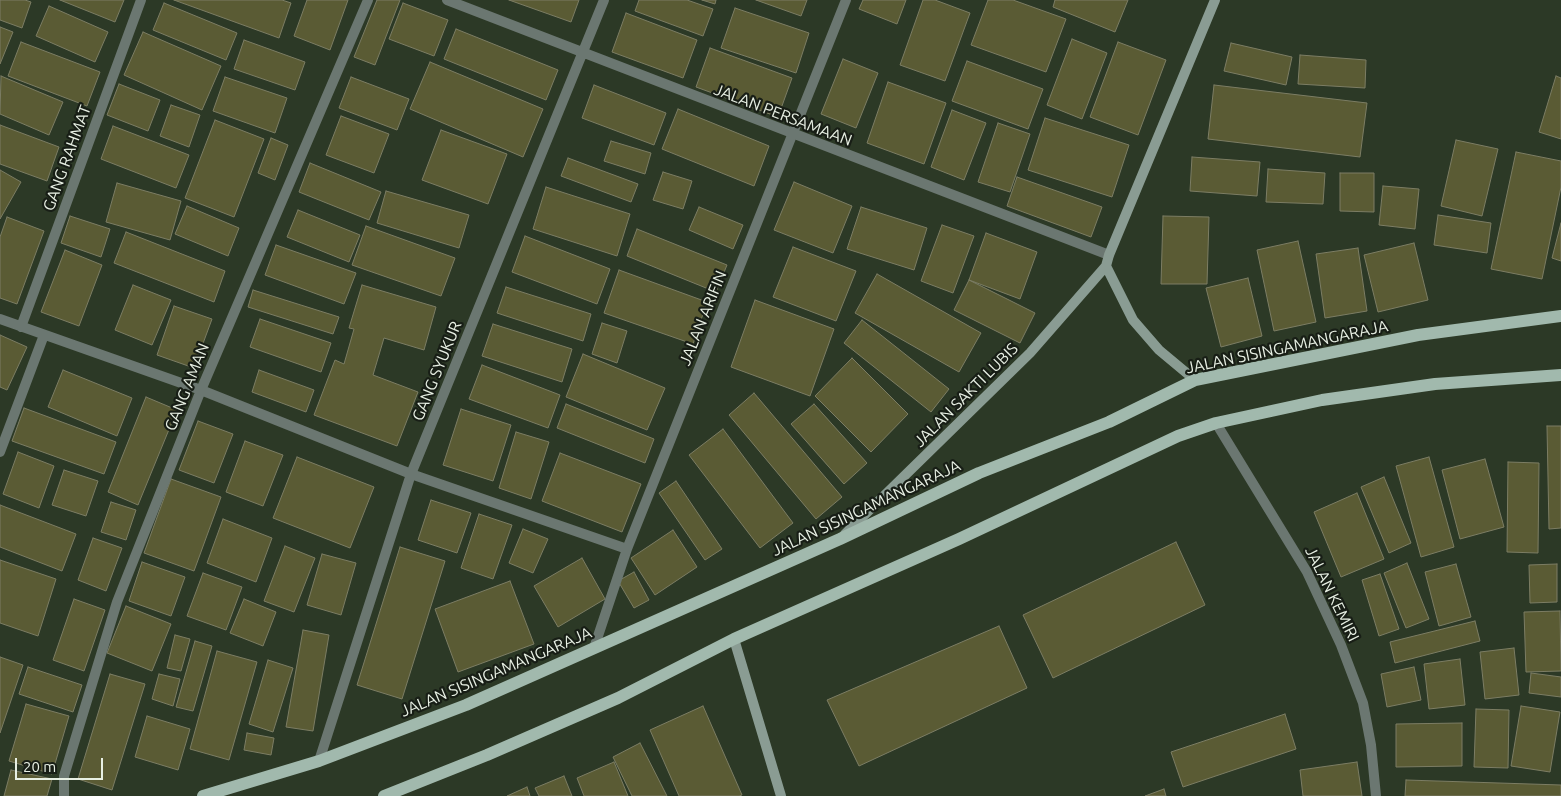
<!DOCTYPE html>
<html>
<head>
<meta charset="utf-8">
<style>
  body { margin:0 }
  #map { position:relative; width:1561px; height:796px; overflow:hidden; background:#2c3926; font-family:Ubuntu,sans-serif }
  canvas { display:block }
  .scale { position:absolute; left:15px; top:758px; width:88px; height:22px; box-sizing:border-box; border:2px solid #e8f0e4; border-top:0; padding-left:6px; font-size:15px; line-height:18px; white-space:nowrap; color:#e8f0e4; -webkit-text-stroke:4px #181e16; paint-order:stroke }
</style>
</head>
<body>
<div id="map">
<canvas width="1561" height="796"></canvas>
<div class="scale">20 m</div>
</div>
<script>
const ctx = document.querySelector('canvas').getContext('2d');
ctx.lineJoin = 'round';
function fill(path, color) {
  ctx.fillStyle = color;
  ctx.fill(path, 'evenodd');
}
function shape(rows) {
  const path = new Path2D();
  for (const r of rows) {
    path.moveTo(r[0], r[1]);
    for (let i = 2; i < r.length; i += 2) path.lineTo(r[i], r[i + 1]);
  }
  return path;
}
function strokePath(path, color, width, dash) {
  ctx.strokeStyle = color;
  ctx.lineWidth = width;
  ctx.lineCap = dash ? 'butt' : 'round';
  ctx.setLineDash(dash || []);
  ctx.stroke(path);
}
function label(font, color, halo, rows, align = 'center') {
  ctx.font = font + ' Ubuntu,sans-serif';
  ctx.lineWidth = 4.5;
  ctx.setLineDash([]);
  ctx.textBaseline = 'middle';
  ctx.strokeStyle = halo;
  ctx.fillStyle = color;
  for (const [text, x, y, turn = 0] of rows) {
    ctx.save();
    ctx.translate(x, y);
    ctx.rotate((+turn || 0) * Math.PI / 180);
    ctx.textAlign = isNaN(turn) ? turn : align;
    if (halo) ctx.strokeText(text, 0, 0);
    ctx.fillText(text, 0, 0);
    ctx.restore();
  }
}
const building = shape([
  [0,0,25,0,31,2,22,28,0,20,0,0],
  [60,0,124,0,115,22,60,0],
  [174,0,282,0,291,3,279,38,174,0],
  [307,0,348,0,330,50,294,36,307,0],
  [377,0,400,0,375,65,354,57,377,0],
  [509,0,579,0,571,22,509,0],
  [639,0,687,0,713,9,703,36,635,11,639,0],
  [702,0,716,0,715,4,702,0],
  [756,0,807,0,801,16,756,0],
  [863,0,906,0,897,24,859,9,863,0],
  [923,0,935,0,970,13,945,81,900,65,923,0],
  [988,0,1013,0,1066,19,1046,72,971,45,988,0],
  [1055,0,1128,0,1115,32,1053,7,1055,0],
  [164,3,237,33,226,60,153,30,164,3],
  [403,3,448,20,434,56,389,39,403,3],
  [49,6,108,32,95,62,36,36,49,6],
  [735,8,809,33,796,73,721,48,735,8],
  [626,13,697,40,683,78,612,52,626,13],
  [0,27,13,32,0,64,0,27],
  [456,29,558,70,546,100,444,59,456,29],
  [143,32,221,66,202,110,124,75,143,32],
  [1072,39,1107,53,1082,119,1047,105,1072,39],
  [244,40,305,62,295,90,234,69,244,40],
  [21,42,100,72,87,106,8,76,21,42],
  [1118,42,1166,60,1138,135,1090,117,1118,42],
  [1231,43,1292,57,1286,85,1224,71,1231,43],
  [710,48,792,78,778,117,696,87,710,48],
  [1300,55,1366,60,1365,88,1298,84,1300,55],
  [843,59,878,73,856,128,821,114,843,59],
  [967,61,1043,89,1028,129,952,101,967,61],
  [430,62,543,109,523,157,410,109,430,62],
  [1,76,63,102,49,135,0,114,1,76],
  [1556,76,1561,78,1561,139,1539,132,1556,76],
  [225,77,287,98,275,133,213,111,225,77],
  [351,77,409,99,397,130,339,108,351,77],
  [888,82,946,103,924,164,867,143,888,82],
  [119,84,160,100,148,131,107,115,119,84],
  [594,85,666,113,654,145,582,118,594,85],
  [1214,85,1367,103,1360,157,1208,139,1214,85],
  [171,105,200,115,189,147,160,136,171,105],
  [678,109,769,146,754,186,662,149,678,109],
  [952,110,986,123,964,180,931,167,952,110],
  [341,116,389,134,374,173,326,155,341,116],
  [1045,118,1129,145,1112,197,1028,170,1045,118],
  [215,120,264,139,234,217,185,198,215,120],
  [998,123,1030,134,1010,192,978,182,998,123],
  [0,125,59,147,47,181,0,164,0,125],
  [113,126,189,155,176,188,101,159,113,126],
  [441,130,507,154,488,204,422,180,441,130],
  [271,138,288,145,275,180,258,173,271,138],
  [1456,140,1498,149,1482,216,1441,206,1456,140],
  [611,141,651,153,645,174,604,161,611,141],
  [1516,152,1561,161,1561,187,1542,279,1491,269,1516,152],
  [1192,157,1260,162,1257,196,1190,191,1192,157],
  [568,158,638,184,631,202,561,176,568,158],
  [310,163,381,192,369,220,299,192,310,163],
  [1268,169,1325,173,1323,204,1266,202,1268,169],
  [0,170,21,182,0,219,0,170],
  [663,172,692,181,683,209,653,200,663,172],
  [1340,173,1374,173,1374,212,1340,211,1340,173],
  [1017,177,1102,207,1091,237,1007,206,1017,177],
  [794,182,852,206,833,253,774,230,794,182],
  [117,183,181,201,170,240,106,222,117,183],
  [1383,186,1419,189,1415,229,1379,225,1383,186],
  [546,187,630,214,617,256,533,229,546,187],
  [386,191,469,215,459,248,377,223,386,191],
  [187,206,239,228,228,256,175,234,187,206],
  [699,207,743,225,733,249,689,230,699,207],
  [861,207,927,228,914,270,847,249,861,207],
  [298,210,360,235,349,262,287,237,298,210],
  [1438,215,1491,223,1487,253,1434,245,1438,215],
  [70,216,110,229,101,257,61,243,70,216],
  [1163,216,1209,217,1207,284,1161,284,1163,216],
  [7,217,44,231,17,304,0,298,0,237,7,217],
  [1561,223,1561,261,1552,258,1561,223],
  [942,225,974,236,953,293,921,281,942,225],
  [366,226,455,258,441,296,352,265,366,226],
  [637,229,727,265,716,292,627,256,637,229],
  [126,232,225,271,214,302,114,263,126,232],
  [986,233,1037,252,1020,299,969,280,986,233],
  [525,236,610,269,597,304,512,272,525,236],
  [1298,241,1316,322,1274,331,1257,250,1298,241],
  [1414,243,1428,300,1378,312,1364,255,1414,243],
  [276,245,356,273,344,304,265,275,276,245],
  [793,247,856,271,836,321,773,297,793,247],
  [1358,248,1367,311,1325,318,1316,254,1358,248],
  [65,250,102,265,79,326,41,312,65,250],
  [619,270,707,302,693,344,604,313,619,270],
  [877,274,981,333,959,372,855,313,877,274],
  [1248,278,1262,336,1221,347,1206,288,1248,278],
  [969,280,1035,313,1020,343,954,310,969,280],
  [133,285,171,300,152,345,115,330,133,285],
  [362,285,436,307,424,350,384,338,373,375,418,392,397,446,314,415,335,360,344,364,354,329,349,328,362,285],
  [506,287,591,314,583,341,497,313,506,287],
  [253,290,339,317,333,334,248,307,253,290],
  [755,300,834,329,810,396,731,367,755,300],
  [174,306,212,319,194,368,157,355,174,306],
  [260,319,331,343,321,372,250,347,260,319],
  [862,320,949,389,931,412,844,343,862,320],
  [602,323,627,331,617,363,592,354,602,323],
  [493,324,572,349,562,382,482,356,493,324],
  [0,335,27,347,7,390,0,387,0,335],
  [583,354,665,388,647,430,566,397,583,354],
  [852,358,908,414,871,452,815,396,852,358],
  [482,365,560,395,548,428,469,399,482,365],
  [63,370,132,398,117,436,48,407,63,370],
  [259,370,314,390,306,412,252,392,259,370],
  [754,393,842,497,816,519,729,415,754,393],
  [146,397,177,410,138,505,108,492,146,397],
  [566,404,654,439,645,463,557,428,566,404],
  [814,404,867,463,844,484,791,424,814,404],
  [24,408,116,442,104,474,12,441,24,408],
  [461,409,511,425,493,481,443,465,461,409],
  [198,421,233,434,214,483,179,470,198,421],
  [1547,426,1561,426,1561,528,1549,529,1547,426],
  [723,429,793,523,760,548,689,455,723,429],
  [516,432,549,442,531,499,499,488,516,432],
  [245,441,283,455,263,506,226,492,245,441],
  [18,452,54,466,39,508,3,494,18,452],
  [560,453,641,484,622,532,542,501,560,453],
  [297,457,374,487,350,548,273,518,297,457],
  [1429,457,1454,547,1421,557,1396,466,1429,457],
  [1485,459,1504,527,1460,539,1442,470,1485,459],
  [1508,462,1539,463,1538,553,1507,552,1508,462],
  [64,470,98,481,86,516,52,505,64,470],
  [1384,477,1411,543,1389,553,1361,487,1384,477],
  [171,479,221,497,194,571,144,553,171,479],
  [676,481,722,549,705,560,659,493,676,481],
  [1357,493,1384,559,1341,577,1314,512,1357,493],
  [431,500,471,513,457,553,418,540,431,500],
  [111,502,136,510,126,540,101,532,111,502],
  [0,505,76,534,62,571,0,547,0,505],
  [479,514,512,525,493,579,461,568,479,514],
  [223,519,272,538,256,582,207,563,223,519],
  [523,529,548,539,533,573,509,563,523,529],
  [673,530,697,567,655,595,631,558,673,530],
  [93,538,122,548,106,591,78,580,93,538],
  [1176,542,1205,605,1053,678,1023,615,1176,542],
  [285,546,315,558,294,612,264,601,285,546],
  [400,547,445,561,402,699,357,685,400,547],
  [322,554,356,563,341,615,307,605,322,554],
  [582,558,605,599,558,627,534,586,582,558],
  [0,560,56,579,38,636,0,623,0,560],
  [142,562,185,577,171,616,129,601,142,562],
  [1407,563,1429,619,1406,628,1384,573,1407,563],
  [1456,564,1471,617,1439,626,1425,572,1456,564],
  [1557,564,1557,602,1530,603,1529,565,1557,564],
  [634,572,649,600,634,608,618,581,634,572],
  [203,573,242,587,226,630,187,616,203,573],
  [1380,574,1399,629,1379,636,1362,580,1380,574],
  [510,581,534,644,458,672,435,609,510,581],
  [74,599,105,610,84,671,53,660,74,599],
  [244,599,276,612,263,646,230,633,244,599],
  [126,606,171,624,152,671,107,653,126,606],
  [1560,611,1561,671,1526,672,1524,612,1560,611],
  [1475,621,1480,641,1395,663,1390,642,1475,621],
  [999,626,1027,688,859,766,827,700,999,626],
  [303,630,329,635,313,731,286,727,303,630],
  [175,635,190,639,181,671,167,668,175,635],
  [195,641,212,646,193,711,176,707,195,641],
  [1514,648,1519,695,1485,699,1480,652,1514,648],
  [217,651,257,662,229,760,190,749,217,651],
  [0,657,23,665,0,733,0,657],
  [1460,659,1465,705,1429,709,1424,664,1460,659],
  [268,660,293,668,273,732,249,724,268,660],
  [28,667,82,685,73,712,19,694,28,667],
  [1414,667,1421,700,1387,707,1381,674,1414,667],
  [1531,673,1561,677,1561,697,1529,693,1531,673],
  [110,674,145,684,112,790,78,779,110,674],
  [159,674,180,679,173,706,152,699,159,674],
  [26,704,69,716,52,774,9,761,26,704],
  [703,706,742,795,739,796,679,796,650,730,703,706],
  [1521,706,1560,712,1550,772,1511,766,1521,706],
  [1476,709,1509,710,1508,768,1474,767,1476,709],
  [1285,714,1296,749,1183,787,1171,752,1285,714],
  [147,716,190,729,178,770,135,757,147,716],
  [1462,723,1462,766,1396,767,1396,724,1462,723],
  [247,733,274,738,271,755,244,750,247,733],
  [640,743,667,796,632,796,613,757,640,743],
  [614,762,628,796,584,796,577,778,614,762],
  [1357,762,1362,796,1303,796,1300,770,1357,762],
  [11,770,52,779,47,796,4,796,11,770],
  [564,776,572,796,539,796,535,788,564,776],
  [1406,780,1561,785,1561,796,1405,796,1406,780],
  [527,787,530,796,507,796,527,787],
  [1164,789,1166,796,1145,796,1164,789]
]);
fill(building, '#5a5b34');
strokePath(building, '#7c7d64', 1);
strokePath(shape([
  [447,0,1109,255],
  [0,319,201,390,411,474,627,549],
  [21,327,141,0],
  [1216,423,1307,572,1341,645,1363,703,1371,745,1376,796],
  [0,452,44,335],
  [594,648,627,549,846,0],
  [319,761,411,474,604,0],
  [64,796,64,776,117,602,201,390,368,0]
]), '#6b7771', 10);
strokePath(shape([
  [1106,266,1133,320,1159,350,1195,380],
  [845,534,1030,353,1106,266,1109,255,1215,0],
  [734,639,781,796]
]), '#8a9c93', 10);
strokePath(shape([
  [203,796,319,761,466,705,840,539,979,473,1109,422,1195,380,1418,335,1561,316],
  [384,796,487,755,618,698,734,639,959,539,1178,436,1216,423,1322,400,1435,384,1561,375]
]), '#a1b9ad', 12);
label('16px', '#e8f0e4', '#181e16', [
  ["JALAN PERSAMAAN",783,115,21],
  ["GANG RAHMAT",67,158,-70],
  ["JALAN ARIFIN",703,318,-68],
  ["JALAN SISINGAMANGARAJA",1287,347,-12],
  ["GANG SYUKUR",437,371,-68],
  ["GANG AMAN",187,387,-68],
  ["JALAN SAKTI LUBIS",966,395,-45],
  ["JALAN SISINGAMANGARAJA",866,508,-25],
  ["JALAN KEMIRI",1332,594,64],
  ["JALAN SISINGAMANGARAJA",496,672,-23]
]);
</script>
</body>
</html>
